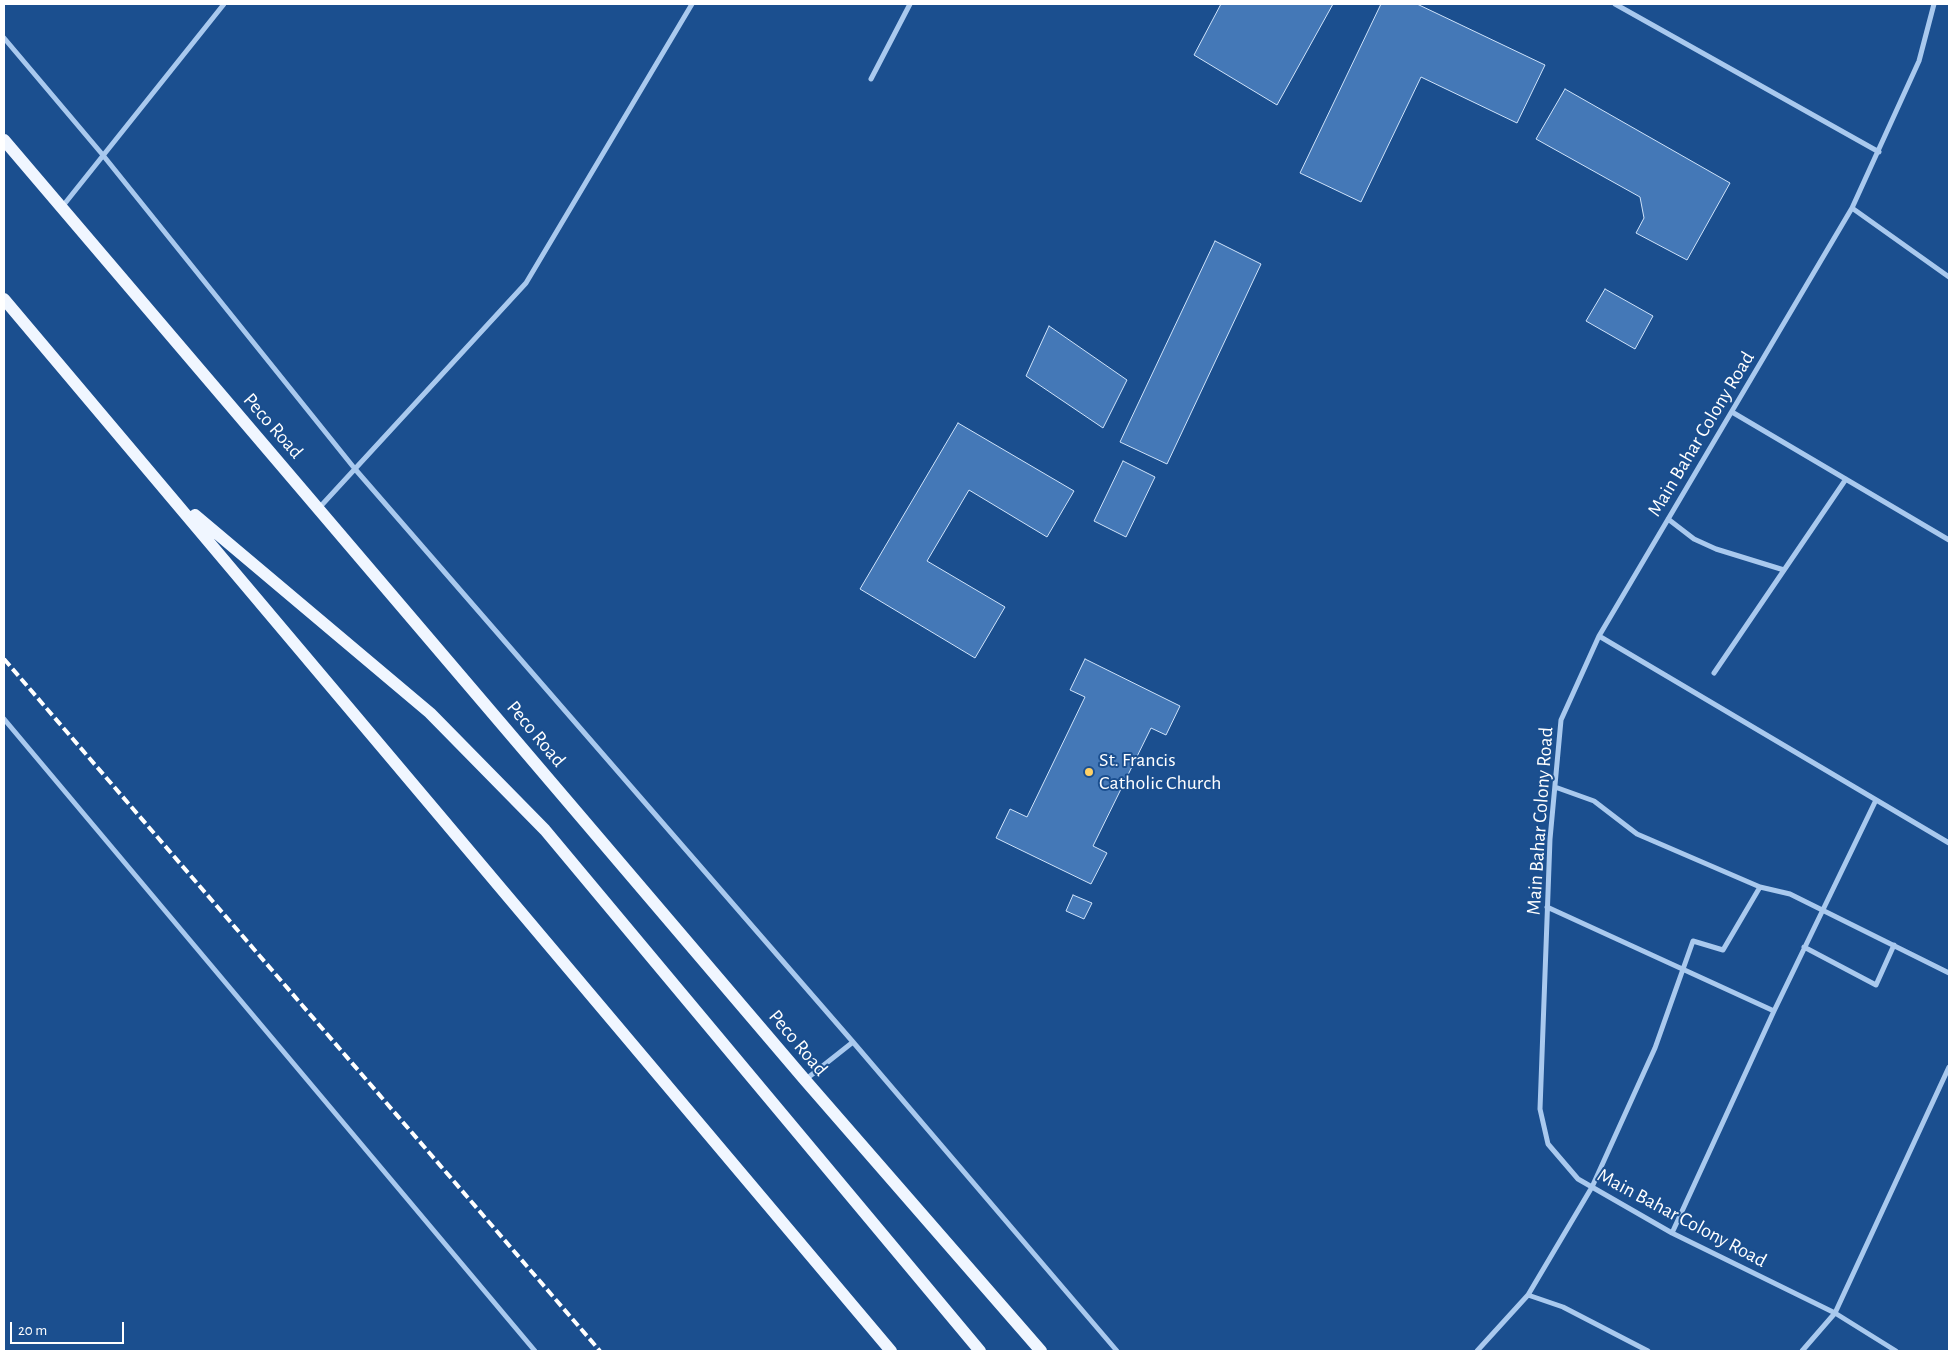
<!DOCTYPE html>
<html>
<head>
<meta charset="utf-8">
<style>
  body { margin:0 }
  #map { position:relative; width:1953px; height:1355px; overflow:hidden; background:#1b4f8f; font-family:"Alegreya Sans",sans-serif }
  canvas { display:block }
  .frame { position:absolute; inset:0; border:5px solid #fff; pointer-events:none }
  .scale { position:absolute; left:10px; top:1322px; width:114px; height:22px; box-sizing:border-box; border:2px solid #fff; border-top:0; padding-left:6px; font-size:15px; line-height:18px; white-space:nowrap; color:#fff; -webkit-text-stroke:4px #1b4f8f; paint-order:stroke }
</style>
</head>
<body>
<div id="map">
<canvas width="1953" height="1355"></canvas>
<div class="frame"></div>
<div class="scale">20 m</div>
</div>
<script>
const ctx = document.querySelector('canvas').getContext('2d');
ctx.lineJoin = 'round';
function fill(path, color) {
  ctx.fillStyle = color;
  ctx.fill(path, 'evenodd');
}
function shape(rows) {
  const path = new Path2D();
  for (const r of rows) {
    path.moveTo(r[0], r[1]);
    for (let i = 2; i < r.length; i += 2) path.lineTo(r[i], r[i + 1]);
  }
  return path;
}
function strokePath(path, color, width, dash) {
  ctx.strokeStyle = color;
  ctx.lineWidth = width;
  ctx.lineCap = dash ? 'butt' : 'round';
  ctx.setLineDash(dash || []);
  ctx.stroke(path);
}
function label(font, color, halo, rows, align = 'center') {
  ctx.font = font + ' "Alegreya Sans",sans-serif';
  ctx.lineWidth = 4;
  ctx.setLineDash([]);
  ctx.textBaseline = 'middle';
  ctx.strokeStyle = halo;
  ctx.fillStyle = color;
  for (const [text, x, y, turn = 0] of rows) {
    ctx.save();
    ctx.translate(x, y);
    ctx.rotate((+turn || 0) * Math.PI / 180);
    ctx.textAlign = isNaN(turn) ? turn : align;
    if (halo) ctx.strokeText(text, 0, 0);
    ctx.fillText(text, 0, 0);
    ctx.restore();
  }
}
const building = shape([
  [1221,4,1333,4,1277,105,1194,55,1221,4],
  [1381,4,1417,4,1545,65,1517,123,1421,77,1361,202,1300,173,1381,4],
  [1565,89,1730,183,1687,260,1636,233,1644,218,1640,197,1536,139,1565,89],
  [1215,241,1261,264,1167,464,1120,442,1215,241],
  [1605,289,1653,316,1635,349,1586,321,1605,289],
  [1049,326,1127,380,1103,428,1026,376,1049,326],
  [958,423,1074,491,1047,537,969,490,927,561,1005,607,975,658,860,589,958,423],
  [1123,461,1155,477,1126,537,1094,521,1123,461],
  [1085,659,1180,706,1166,735,1151,728,1093,846,1107,853,1091,884,996,838,1010,809,1027,817,1085,697,1070,690,1085,659],
  [1073,895,1092,903,1084,919,1066,911,1073,895]
]);
fill(building, '#4478b7');
strokePath(building, '#cfe3fa', 1);
strokePath(shape([
  [1615,4,1879,152],
  [4,38,102,154,355,469,853,1042,1117,1351],
  [871,79,910,4],
  [62,207,224,4],
  [1852,208,1949,277],
  [1732,412,1949,540],
  [319,508,526,283,692,4],
  [1668,519,1694,539,1716,549,1784,570],
  [1599,636,1949,843],
  [1714,673,1846,479],
  [4,719,535,1351],
  [1760,887,1790,894,1949,973],
  [1547,907,1774,1011,1672,1233],
  [1804,947,1876,985,1894,945],
  [1774,1011,1876,800],
  [805,1080,853,1042],
  [1528,1295,1563,1307,1648,1351],
  [1477,1351,1528,1295,1592,1187,1655,1048,1693,941,1723,950,1760,887,1637,834,1594,801,1555,787],
  [1802,1351,1835,1313,1949,1067],
  [1896,1351,1835,1313,1672,1233,1578,1179,1548,1144,1540,1109,1550,839,1561,720,1599,636,1852,208,1919,61,1934,4]
]), '#a9c9ee', 5);
strokePath(shape([
  [4,140,805,1080,1041,1351],
  [4,299,891,1351],
  [195,515,430,713,545,830,980,1351]
]), '#f0f6ff', 12);
strokePath(shape([
  [4,659,600,1351]
]), '#fff', 4, [9, 4]);
for (const [x, y, r, color] of [
  [1089,772,5,"#ffd166"]
]) {
  const dot = new Path2D();
  dot.arc(x, y, r, 0, 2 * Math.PI);
  ctx.fillStyle = color;
  ctx.fill(dot);
  strokePath(dot, '#1b4f8f', 2);
}
label('20px', '#fff', '#1b4f8f', [
  ["Peco Road",273,426,49],
  ["Main Bahar Colony Road",1701,434,-59],
  ["Peco Road",536,734,50],
  ["Main Bahar Colony Road",1540,821,-86],
  ["Peco Road",798,1043,50],
  ["Main Bahar Colony Road",1682,1218,28]
]);
label('20px', '#fff', '#1b4f8f', [
  ["St. Francis",1099,760],
  ["Catholic Church",1099,783]
], 'left');
</script>
</body>
</html>
